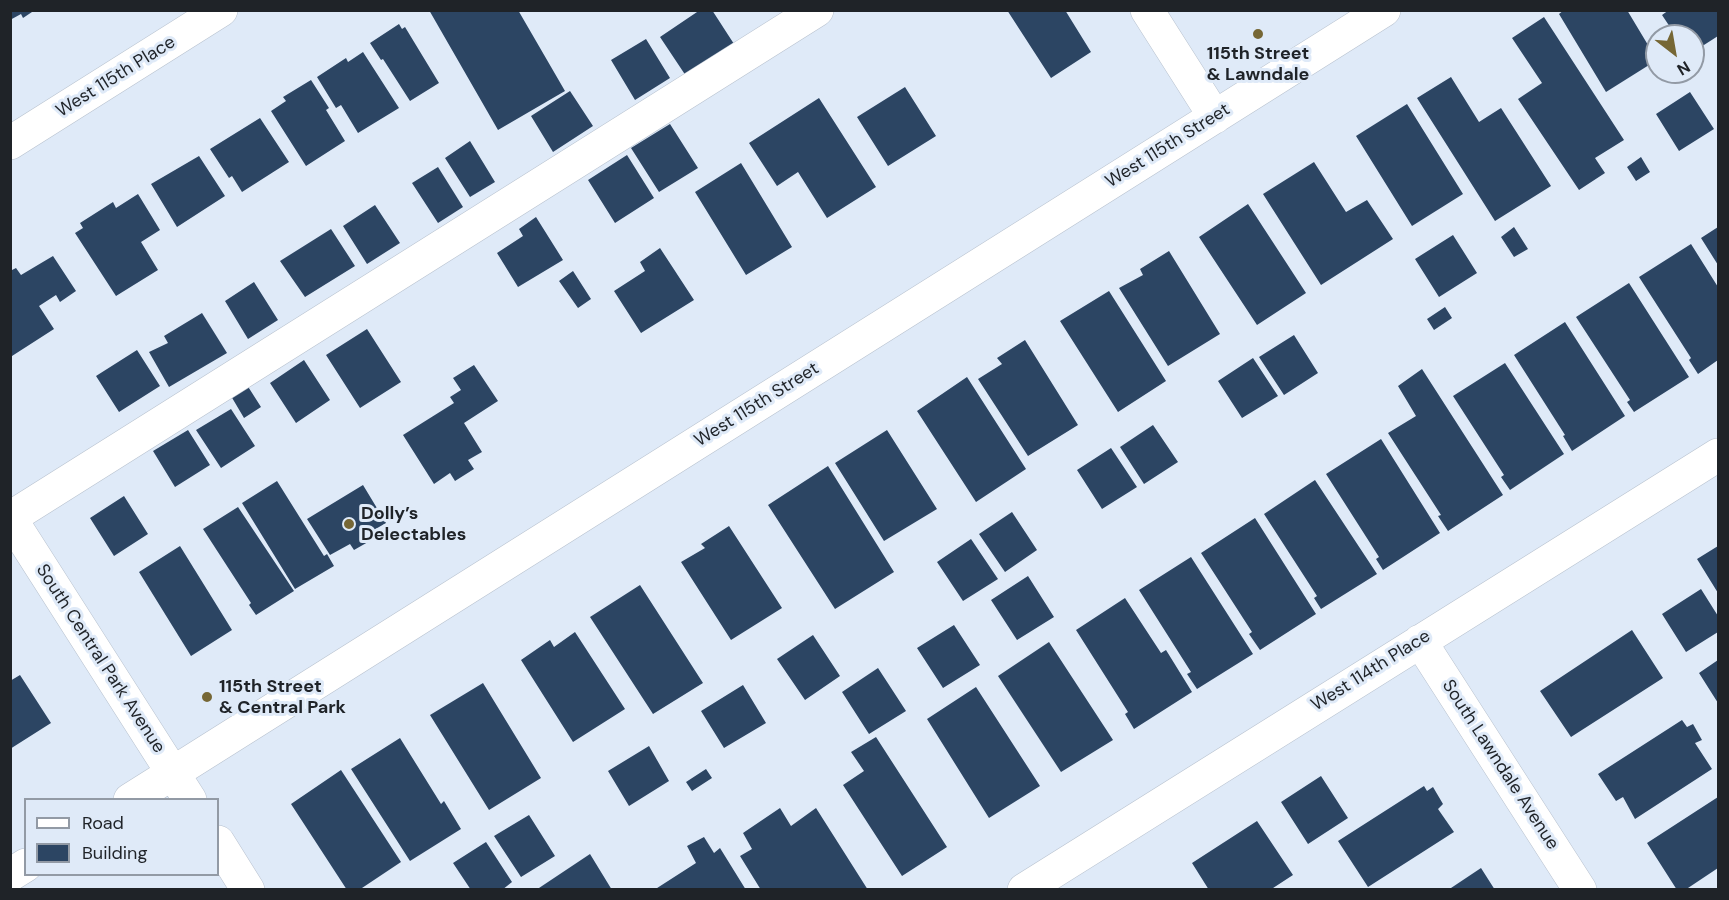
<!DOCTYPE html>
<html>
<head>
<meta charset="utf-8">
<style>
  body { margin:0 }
  #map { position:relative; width:1729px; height:900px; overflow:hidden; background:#dfeaf8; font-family:"DM Sans",sans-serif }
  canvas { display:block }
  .frame { position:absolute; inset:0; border:12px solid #1f2328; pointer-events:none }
  .legend { position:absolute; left:24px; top:798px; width:195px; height:78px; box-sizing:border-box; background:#dfeaf8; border:2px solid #929aa5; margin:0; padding:8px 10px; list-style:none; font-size:18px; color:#1f2328 }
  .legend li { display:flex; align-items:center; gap:12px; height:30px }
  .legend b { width:30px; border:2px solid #929aa5 }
  .north { position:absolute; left:1645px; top:24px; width:60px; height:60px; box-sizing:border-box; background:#dfeaf8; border:2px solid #929aa5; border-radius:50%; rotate:149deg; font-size:16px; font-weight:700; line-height:24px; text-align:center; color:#1f2328 }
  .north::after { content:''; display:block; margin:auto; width:21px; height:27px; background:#766735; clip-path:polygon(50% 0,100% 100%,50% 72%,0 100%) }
</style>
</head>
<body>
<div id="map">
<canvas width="1729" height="900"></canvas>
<div class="frame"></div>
<ul class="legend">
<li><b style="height:8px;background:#fff"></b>Road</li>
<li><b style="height:16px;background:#2c4563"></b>Building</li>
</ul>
<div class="north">N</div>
</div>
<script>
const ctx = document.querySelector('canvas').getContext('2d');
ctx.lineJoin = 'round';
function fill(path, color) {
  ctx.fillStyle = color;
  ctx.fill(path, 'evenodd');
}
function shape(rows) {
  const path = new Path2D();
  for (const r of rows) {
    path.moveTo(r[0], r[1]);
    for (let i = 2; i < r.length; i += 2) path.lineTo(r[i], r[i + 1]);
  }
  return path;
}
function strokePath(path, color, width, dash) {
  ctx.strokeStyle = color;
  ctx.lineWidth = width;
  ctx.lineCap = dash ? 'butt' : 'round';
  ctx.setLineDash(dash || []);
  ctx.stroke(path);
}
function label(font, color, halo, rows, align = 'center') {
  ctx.font = font + ' "DM Sans",sans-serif';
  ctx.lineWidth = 6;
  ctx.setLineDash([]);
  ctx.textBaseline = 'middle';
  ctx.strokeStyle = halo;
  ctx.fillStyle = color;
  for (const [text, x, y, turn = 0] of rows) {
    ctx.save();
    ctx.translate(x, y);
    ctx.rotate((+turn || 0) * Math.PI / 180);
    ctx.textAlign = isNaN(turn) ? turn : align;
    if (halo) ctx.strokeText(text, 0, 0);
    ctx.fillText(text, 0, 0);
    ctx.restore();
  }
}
fill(shape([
  [10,10,35,10,23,18,21,14,10,20],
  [429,10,518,10,565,91,498,130],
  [700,10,712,10,734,44,686,76,660,37],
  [1007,10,1065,10,1091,52,1051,78],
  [1564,10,1627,10,1657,60,1606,92,1559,14],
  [1669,10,1718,10,1718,36,1693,52,1693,36,1676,36,1662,15],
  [1544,17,1624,140,1595,158,1605,173,1579,190,1518,99,1542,83,1512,38],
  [399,24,402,29,405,27,439,83,410,101,383,59,381,60,370,43],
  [646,39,670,78,635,100,611,60],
  [363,52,399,108,358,133,341,105,336,108,317,77,346,58,348,62],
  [1451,77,1479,122,1501,108,1551,186,1495,221,1417,98],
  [311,80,329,108,326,110,345,141,306,166,271,111,286,101,283,97],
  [905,87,936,136,888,166,857,117],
  [570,91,593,126,553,152,531,116],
  [1690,92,1714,129,1679,151,1656,114],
  [819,98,876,187,827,218,798,172,777,186,749,143],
  [1407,104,1463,194,1412,226,1356,136],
  [260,118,289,162,242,192,232,176,229,178,210,149],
  [670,124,698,168,659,192,631,148],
  [470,141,495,182,470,197,445,158],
  [627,155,654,198,615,223,588,180],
  [199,156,225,196,177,227,151,184],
  [1641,157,1650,172,1636,181,1627,167],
  [1314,162,1346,212,1367,200,1393,239,1321,285,1263,194],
  [741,163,792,247,746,275,695,192],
  [438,167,463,207,438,223,412,183],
  [138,194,160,230,141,242,158,270,116,296,75,233,83,228,80,223,113,202,116,208],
  [1248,204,1306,293,1257,325,1199,237],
  [375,205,400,243,367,264,343,226],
  [536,217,563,260,518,287,497,253,523,236,519,229],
  [1514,227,1528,249,1514,257,1501,237],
  [1718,227,1718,265,1701,238],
  [331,229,355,266,305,297,280,261],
  [1453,235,1477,273,1439,297,1415,259],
  [1691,244,1718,287,1718,360,1698,374,1689,360,1691,358,1639,277],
  [660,248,694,300,641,333,614,291,645,271,640,262],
  [1169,251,1220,334,1168,366,1119,288,1143,275,1140,269],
  [53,256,76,291,60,302,56,295,39,306,54,329,12,356,10,271,16,268,21,275],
  [573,271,591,299,578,308,559,281],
  [254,282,278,320,248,339,225,301],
  [1629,283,1689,377,1634,412,1627,402,1630,400,1576,317],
  [1109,291,1166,381,1118,412,1060,321],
  [1445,307,1452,318,1434,330,1427,319],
  [202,313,227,353,169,387,149,352,168,343,164,336],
  [1565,322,1625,416,1572,451,1563,436,1565,435,1514,355],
  [367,329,401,382,360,408,326,355],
  [1294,335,1318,373,1284,395,1259,357],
  [1025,340,1078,425,1028,456,978,379,1002,364,997,358],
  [137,350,160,386,119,412,96,376],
  [1253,358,1278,396,1242,418,1218,381],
  [304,360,330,400,296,423,270,383],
  [1505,363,1564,454,1510,490,1501,477,1504,475,1453,396],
  [474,365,498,401,464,423,482,452,468,460,474,469,455,481,450,473,434,484,403,435,454,403,450,397,461,390,453,378],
  [1422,369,1503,495,1448,531,1438,516,1441,515,1388,433,1416,416,1398,386],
  [967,377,1026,469,976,502,917,411],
  [247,385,261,407,244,418,231,396],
  [231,409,255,446,221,468,196,430],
  [1153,425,1178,462,1144,484,1120,447],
  [188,430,210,465,175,487,153,451],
  [887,430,937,509,884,541,835,463],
  [1381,439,1440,533,1383,570,1376,559,1379,557,1326,474],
  [1111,448,1137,487,1102,509,1077,470],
  [828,466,894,572,835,609,768,505],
  [1315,480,1377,574,1321,609,1314,598,1317,596,1264,514],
  [277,481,324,556,327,554,334,566,295,589,242,503],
  [363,485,386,523,365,535,368,542,354,550,350,544,330,555,307,519],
  [124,496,148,534,114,556,90,518],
  [238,507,294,591,256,615,249,605,251,603,203,529],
  [1012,512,1037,550,1005,572,979,534],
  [1255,518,1316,614,1260,650,1249,634,1252,632,1201,553],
  [729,526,782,608,731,640,681,562,705,548,701,544],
  [971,539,998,579,963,601,937,562],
  [180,546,232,630,191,656,139,572],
  [1718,546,1718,593,1697,559],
  [1191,557,1253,654,1197,689,1187,674,1191,672,1139,590],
  [1028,576,1054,617,1017,640,991,600],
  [640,585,703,683,653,714,590,617],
  [1701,589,1718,616,1718,632,1686,652,1662,614],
  [1125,598,1161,653,1166,650,1192,692,1134,729,1125,714,1128,712,1076,630],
  [954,625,980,665,943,688,917,648],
  [1632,630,1663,678,1571,737,1540,691],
  [575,632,625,709,573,742,521,660,550,640,554,647],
  [813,635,840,676,805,700,777,659],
  [1049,642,1113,740,1061,772,998,676],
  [1718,660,1718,703,1699,673],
  [878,668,906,711,869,734,842,692],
  [20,675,51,723,10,749,10,681],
  [483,683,541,778,489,810,430,715],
  [743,685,766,723,724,748,701,711],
  [976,687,1040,786,989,818,927,719],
  [1682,720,1687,727,1693,724,1702,740,1695,743,1712,769,1635,819,1623,797,1616,801,1598,774],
  [876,737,947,847,902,876,843,785,864,771,851,752],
  [400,738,441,804,444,801,461,829,410,861,351,769],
  [649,746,669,781,629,806,608,771],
  [706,769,712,778,692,791,686,782],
  [341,770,401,862,359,890,347,890,291,804],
  [1321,776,1348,818,1308,844,1281,802],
  [1424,786,1427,791,1433,787,1443,804,1438,809,1454,832,1368,887,1338,841],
  [1718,797,1718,868,1685,890,1677,890,1647,843],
  [780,808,791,826,816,808,868,890,761,890,740,856,752,849,743,833],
  [529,815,555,856,521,877,494,836],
  [1257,821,1293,875,1270,890,1209,890,1192,863],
  [704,837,714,853,720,848,746,890,654,890,696,863,687,846],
  [486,842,512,882,502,890,471,890,453,863],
  [590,854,612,890,540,890,539,888],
  [1481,868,1495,890,1448,890]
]), '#2c4563');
const minor = shape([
  [1147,10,1215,117],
  [10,143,221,10],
  [10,518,817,10],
  [10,518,190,800],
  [1420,641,1580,890],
  [130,800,1384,10],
  [218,842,248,890],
  [10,875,26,865],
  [1024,890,1718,455]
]);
strokePath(minor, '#b7c1ce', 34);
strokePath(minor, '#fff', 33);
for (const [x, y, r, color] of [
  [1258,34,6,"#766735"],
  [349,524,6,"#766735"],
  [207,697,6,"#766735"]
]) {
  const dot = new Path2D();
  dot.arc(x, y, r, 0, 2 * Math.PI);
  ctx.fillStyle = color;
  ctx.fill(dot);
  strokePath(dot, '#dfeaf8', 2);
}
label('bold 18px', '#1f2328', '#dfeaf8', [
  ["115th Street",1258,54,"center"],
  ["& Lawndale",1258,75,"center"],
  ["Dolly’s",361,514],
  ["Delectables",361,535],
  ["115th Street",219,687],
  ["& Central Park",219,708]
], 'left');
label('18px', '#1f2328', '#dfeaf8', [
  ["West 115th Place",116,77,-32],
  ["West 115th Street",1168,146,-32],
  ["West 115th Street",757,405,-32],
  ["South Central Park Avenue",100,659,57],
  ["West 114th Place",1371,671,-32],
  ["South Lawndale Avenue",1500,765,57]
]);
</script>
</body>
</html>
